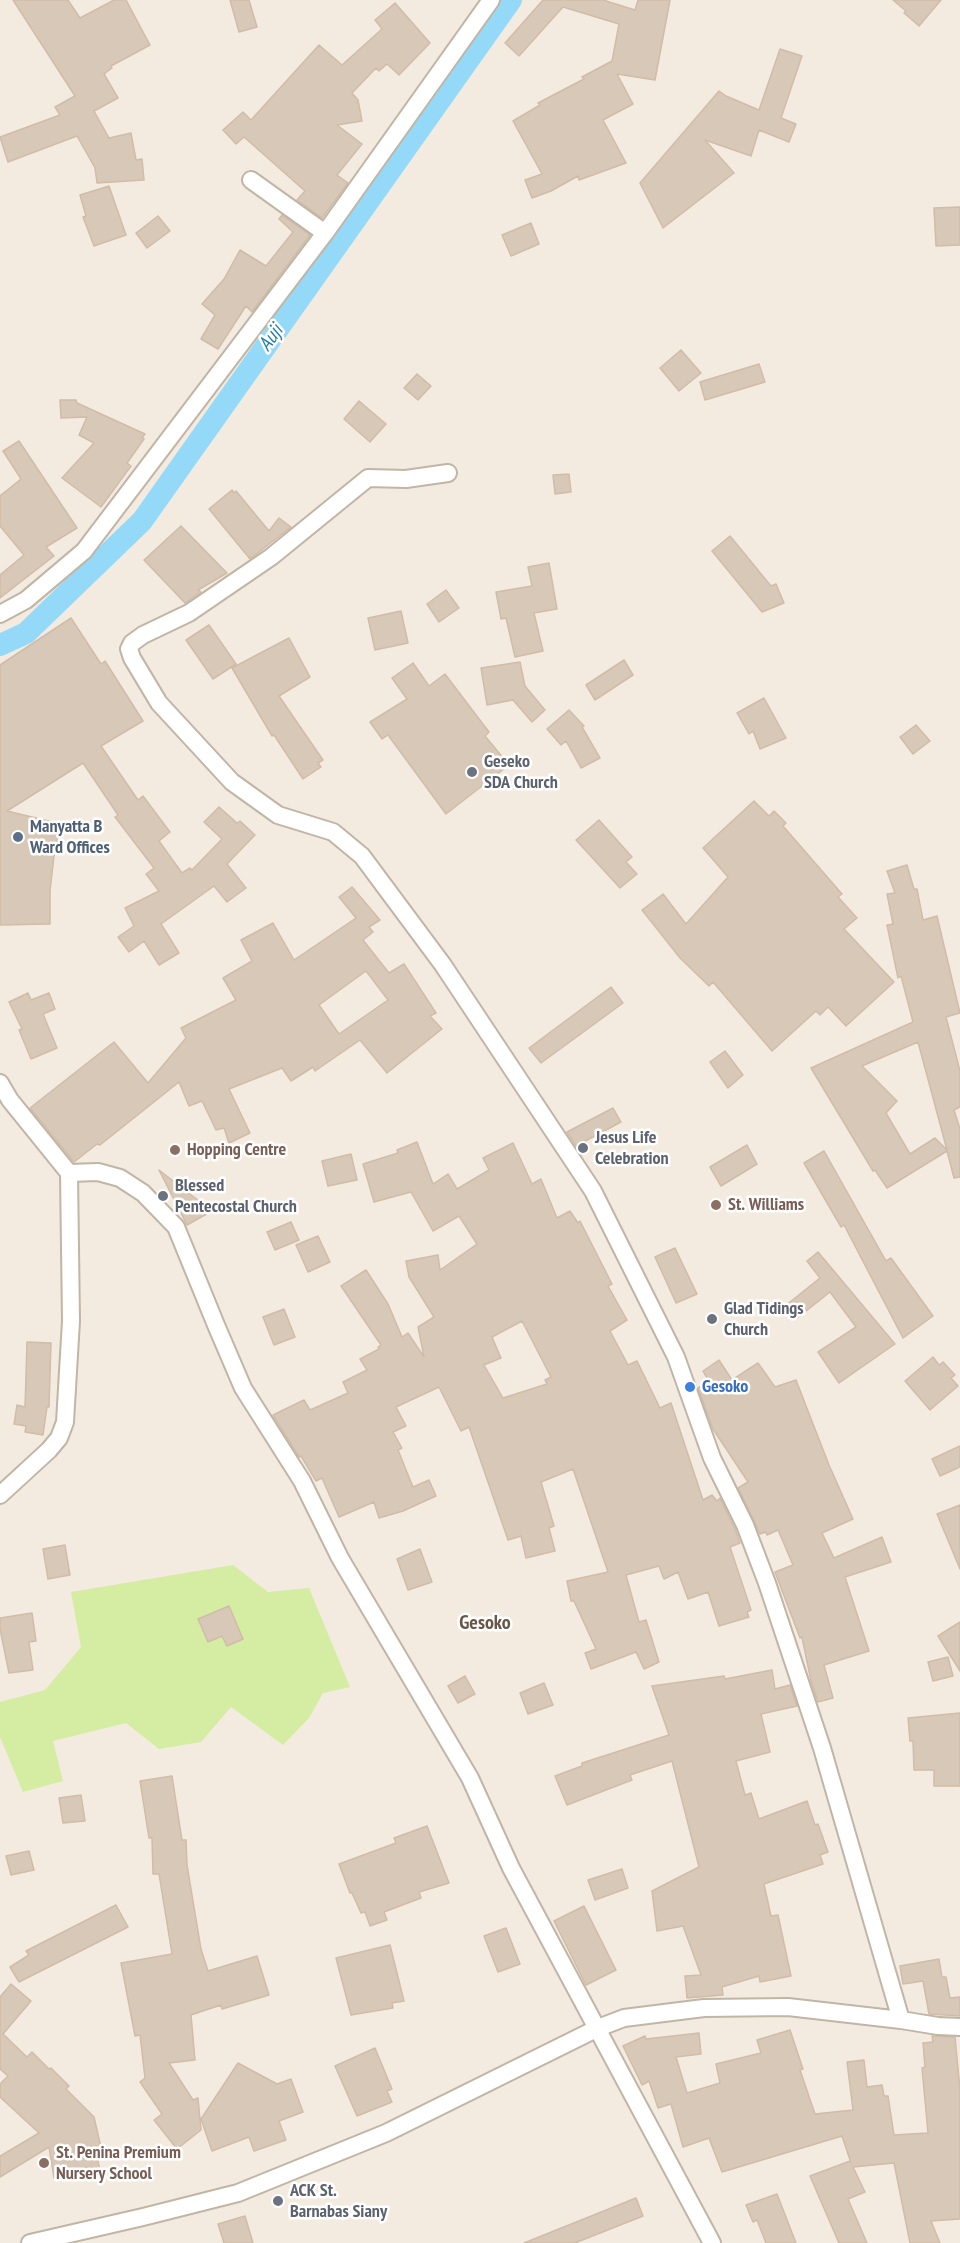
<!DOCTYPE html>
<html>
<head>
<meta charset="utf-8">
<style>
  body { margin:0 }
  canvas { display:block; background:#f3ebe0 }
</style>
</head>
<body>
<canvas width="960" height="2243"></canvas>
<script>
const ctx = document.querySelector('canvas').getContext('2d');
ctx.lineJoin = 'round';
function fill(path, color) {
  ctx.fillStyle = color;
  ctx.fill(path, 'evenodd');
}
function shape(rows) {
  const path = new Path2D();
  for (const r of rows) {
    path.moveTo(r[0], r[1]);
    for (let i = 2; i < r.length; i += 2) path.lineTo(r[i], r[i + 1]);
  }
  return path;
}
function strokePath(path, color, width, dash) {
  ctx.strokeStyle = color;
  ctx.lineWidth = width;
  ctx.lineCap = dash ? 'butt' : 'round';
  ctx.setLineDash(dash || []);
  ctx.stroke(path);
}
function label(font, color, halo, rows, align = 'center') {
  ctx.font = font + ' "PT Sans Narrow",sans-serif';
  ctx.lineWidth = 5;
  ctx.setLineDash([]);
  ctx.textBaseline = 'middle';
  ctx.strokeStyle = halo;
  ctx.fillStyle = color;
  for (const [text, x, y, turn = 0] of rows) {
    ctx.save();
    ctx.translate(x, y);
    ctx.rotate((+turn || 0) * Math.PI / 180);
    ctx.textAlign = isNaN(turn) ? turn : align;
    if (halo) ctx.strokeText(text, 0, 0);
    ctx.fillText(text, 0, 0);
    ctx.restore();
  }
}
fill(shape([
  [233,1565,268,1592,309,1588,350,1687,323,1693,309,1718,283,1745,231,1707,201,1742,159,1749,126,1723,53,1741,63,1781,23,1792,0,1737,0,1702,45,1690,81,1647,71,1592]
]), '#d4eda3');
strokePath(shape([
  [0,645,26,633,142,521,511,0]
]), '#94daf8', 22);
const building = shape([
  [13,0,68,0,80,18,114,0,126,0,150,45,111,66,112,68,104,74,118,98,94,111,109,138,131,133,136,160,142,159,144,180,97,183,95,168,77,136,8,162,0,137,60,115,55,107,75,96,13,0],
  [230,0,249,0,257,27,239,32,230,0],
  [543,0,603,0,635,10,638,0,670,0,655,80,617,74,633,104,603,120,626,163,579,180,578,176,551,191,532,198,525,180,542,174,513,121,540,105,538,103,584,79,582,77,612,61,619,24,563,7,519,56,505,43,543,0],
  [893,0,941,0,919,26,904,13,906,11,893,0],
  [395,3,430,43,399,75,387,64,379,71,376,68,352,93,358,100,362,121,337,125,362,144,337,175,348,183,322,218,297,200,305,191,244,137,236,144,223,130,243,112,251,120,319,45,342,65,382,29,375,20,395,3],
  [780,49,802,56,781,118,796,124,789,142,759,130,751,156,705,140,734,173,663,228,640,183,719,91,726,96,759,110,780,49],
  [109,186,126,235,94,246,83,217,86,216,80,195,109,186],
  [960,207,960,245,936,246,934,208,960,207],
  [282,215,310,235,252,312,246,306,218,349,201,339,215,315,202,304,224,279,240,250,266,266,293,232,279,219,282,215],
  [158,216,170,231,147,248,136,233,158,216],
  [531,223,539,244,511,256,502,235,531,223],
  [681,350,701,373,679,391,660,368,681,350],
  [759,364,765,382,705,400,700,382,759,364],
  [417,374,431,386,418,400,404,388,417,374],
  [60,400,76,400,77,403,145,434,142,438,144,439,127,463,131,466,101,507,62,478,94,443,79,435,87,417,61,418,60,400],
  [359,401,386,424,370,442,344,419,359,401],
  [19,441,77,528,46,547,54,556,0,598,0,575,24,555,0,526,0,496,21,479,3,451,19,441],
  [569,474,571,492,555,494,553,475,569,474],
  [232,490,234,493,236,491,269,531,279,518,291,527,250,559,209,509,232,490],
  [181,526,227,573,198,590,201,592,185,603,144,560,181,526],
  [730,536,771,586,776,584,784,603,762,612,712,551,730,536],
  [549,563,557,609,534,613,543,651,515,657,506,618,501,619,496,592,532,586,528,567,549,563],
  [446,590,459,608,439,622,427,604,446,590],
  [401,611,408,643,375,650,368,618,401,611],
  [71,618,101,664,105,661,143,721,101,746,138,800,143,796,170,832,159,841,182,873,190,868,192,870,222,839,204,822,219,807,237,823,240,821,255,835,227,864,246,888,227,902,214,886,161,924,179,953,159,965,144,941,129,952,118,937,134,926,125,908,159,891,146,874,154,868,115,817,118,815,83,763,7,811,61,824,54,856,50,891,50,924,0,925,0,665,71,618],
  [209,625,236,664,213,679,186,640,209,625],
  [289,638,310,677,279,696,323,760,318,763,321,767,303,779,274,735,272,736,232,668,289,638],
  [624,660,633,675,595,700,586,685,624,660],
  [520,662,525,686,545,710,532,722,513,700,487,705,481,668,520,662],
  [413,663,429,686,445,674,489,732,485,736,509,765,446,814,388,735,382,739,370,722,407,699,392,678,413,663],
  [764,698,786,738,760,749,753,731,749,734,737,713,764,698],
  [569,710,584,726,582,727,600,758,581,768,566,741,561,745,547,729,569,710],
  [916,725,930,741,913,754,900,737,916,725],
  [754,801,769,816,774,811,786,823,783,826,842,894,838,897,857,918,844,929,894,982,846,1026,828,1007,820,1015,816,1011,772,1051,713,982,709,986,680,958,642,910,663,894,686,924,728,877,703,848,754,801],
  [599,820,632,857,626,862,637,874,620,888,576,840,599,820],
  [907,865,914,889,917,889,923,920,937,916,960,1013,946,1017,960,1071,960,1107,954,1110,960,1129,960,1177,954,1178,947,1151,887,1188,875,1170,873,1171,811,1068,913,1022,901,976,898,978,887,925,893,924,887,894,895,893,887,871,907,865],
  [918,1042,947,1150,935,1138,910,1154,886,1113,897,1101,862,1066,918,1042],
  [352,887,380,920,369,927,373,932,363,940,389,973,404,964,436,1013,430,1016,442,1029,387,1073,360,1040,315,1071,313,1067,291,1081,282,1068,229,1089,250,1133,229,1143,224,1128,216,1130,202,1101,189,1106,179,1082,100,1145,97,1144,74,1162,30,1108,114,1042,148,1083,186,1038,181,1028,236,1000,223,978,252,961,241,940,273,923,294,960,356,918,339,897,352,887],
  [366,971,388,1000,339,1034,319,1005,366,971],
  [611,987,623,1003,541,1063,529,1048,611,987],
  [28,993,31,1000,49,993,55,1009,43,1014,57,1048,31,1059,19,1030,22,1029,9,1002,28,993],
  [725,1051,743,1075,728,1088,710,1062,725,1051],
  [613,1108,621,1122,576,1146,567,1132,613,1108],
  [417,1142,433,1184,448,1174,457,1189,489,1170,483,1158,513,1143,532,1184,541,1179,557,1218,570,1211,578,1223,580,1221,612,1284,608,1286,627,1320,610,1331,628,1365,637,1361,660,1408,671,1403,703,1500,712,1495,717,1501,720,1498,735,1529,740,1543,730,1547,751,1610,747,1612,749,1617,719,1626,708,1592,688,1599,678,1572,664,1579,659,1566,626,1575,639,1622,646,1620,659,1662,644,1669,636,1652,591,1669,585,1653,596,1649,574,1601,571,1601,567,1581,608,1572,573,1469,541,1482,554,1526,549,1528,555,1551,526,1558,521,1536,508,1540,469,1427,461,1431,439,1387,396,1407,406,1426,393,1432,402,1448,398,1450,413,1487,429,1480,436,1496,403,1511,379,1518,374,1502,339,1517,322,1478,316,1481,301,1456,299,1457,273,1415,304,1400,310,1410,348,1393,343,1382,367,1370,360,1359,379,1349,378,1347,381,1345,341,1286,366,1270,388,1304,402,1337,408,1333,424,1357,418,1327,434,1317,409,1277,406,1261,438,1255,440,1270,477,1244,459,1216,433,1231,411,1192,374,1202,363,1164,398,1153,397,1150,417,1142],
  [522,1321,551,1377,545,1380,547,1384,503,1398,484,1365,501,1358,492,1337,522,1321],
  [747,1145,757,1164,721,1186,710,1167,747,1145],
  [824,1151,886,1261,891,1258,933,1316,903,1338,844,1225,841,1227,804,1163,824,1151],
  [351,1154,357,1180,328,1186,322,1161,351,1154],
  [159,1170,212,1211,187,1225,159,1170],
  [291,1222,299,1240,275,1250,267,1232,291,1222],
  [318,1236,330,1262,308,1272,296,1245,318,1236],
  [675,1248,697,1294,676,1303,655,1257,675,1248],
  [818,1252,895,1344,839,1383,818,1352,856,1327,830,1292,796,1319,785,1306,820,1278,807,1261,818,1252],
  [284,1309,295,1337,274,1345,263,1317,284,1309],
  [27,1342,51,1343,49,1407,47,1407,43,1435,25,1432,26,1426,14,1424,17,1405,25,1407,27,1342],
  [933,1357,939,1365,943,1362,955,1375,951,1378,958,1386,930,1410,905,1381,933,1357],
  [719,1360,732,1380,758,1363,775,1387,796,1380,829,1465,853,1519,822,1533,834,1558,882,1537,891,1562,845,1577,869,1651,824,1665,833,1698,818,1702,811,1681,802,1637,800,1638,775,1572,793,1565,778,1530,767,1535,766,1532,760,1534,738,1488,748,1482,713,1429,698,1388,709,1381,703,1371,719,1360],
  [960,1446,960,1467,940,1476,932,1459,960,1446],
  [960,1505,960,1569,937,1514,960,1505],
  [65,1545,70,1575,48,1579,43,1549,65,1545],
  [420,1549,432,1582,408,1590,397,1559,420,1549],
  [229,1606,243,1639,227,1646,222,1636,208,1642,198,1619,229,1606],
  [32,1613,36,1641,29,1642,33,1670,9,1673,0,1629,0,1618,32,1613],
  [960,1622,960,1671,938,1636,960,1622],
  [948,1657,953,1676,933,1681,928,1662,948,1657],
  [772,1670,775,1689,790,1685,797,1706,761,1714,770,1752,736,1761,745,1795,751,1793,759,1819,807,1801,815,1825,818,1824,828,1852,820,1855,823,1864,764,1884,771,1916,778,1915,791,1976,760,1982,759,1976,722,1987,723,1995,687,1998,685,1976,701,1975,683,1926,657,1931,652,1891,699,1867,672,1761,630,1775,632,1780,567,1805,555,1776,582,1766,582,1763,669,1735,652,1686,724,1676,725,1679,772,1670],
  [465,1676,475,1694,458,1703,448,1686,465,1676],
  [544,1683,553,1705,528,1714,520,1693,544,1683],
  [960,1713,960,1786,934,1786,934,1770,914,1770,913,1741,910,1741,908,1718,960,1713],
  [172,1776,182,1840,186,1840,187,1865,201,1949,208,1971,257,1956,269,1995,222,2009,221,2005,191,2015,195,2060,169,2063,193,2100,198,2098,201,2130,177,2149,154,2120,162,2114,140,2082,145,2078,140,2035,135,2036,121,1963,172,1954,159,1874,153,1874,152,1838,149,1838,140,1781,172,1776],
  [81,1795,85,1821,63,1823,59,1798,81,1795],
  [427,1826,449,1883,419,1892,421,1898,384,1912,387,1920,370,1926,365,1912,361,1913,352,1893,350,1893,339,1864,396,1843,394,1838,427,1826],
  [29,1851,34,1870,11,1875,6,1856,29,1851],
  [622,1869,628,1888,595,1900,588,1880,622,1869],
  [116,1905,128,1927,19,1982,10,1967,29,1955,26,1951,116,1905],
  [584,1906,616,1970,586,1985,554,1921,584,1906],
  [506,1928,520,1964,498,1972,484,1936,506,1928],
  [390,1945,404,2001,392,2003,393,2008,351,2015,336,1958,390,1945],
  [939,1959,942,1977,946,1977,950,1998,960,1997,960,2016,929,2014,923,1981,903,1984,900,1966,939,1959],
  [11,1984,31,2001,3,2034,27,2057,32,2052,49,2069,51,2068,69,2086,66,2089,94,2117,103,2156,97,2156,100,2171,54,2178,49,2147,0,2177,0,2156,39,2133,0,2097,0,2084,8,2076,0,2069,0,1997,11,1984],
  [790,2030,803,2069,800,2070,815,2114,853,2110,847,2062,864,2060,867,2087,882,2085,884,2096,888,2096,894,2135,928,2133,922,2068,925,2067,923,2043,933,2042,932,2036,955,2037,960,2089,960,2219,931,2221,940,2243,910,2243,894,2163,853,2167,865,2192,848,2199,867,2243,839,2243,810,2176,850,2161,851,2163,842,2136,722,2172,709,2138,683,2147,671,2104,658,2108,649,2081,642,2085,623,2046,645,2036,646,2039,699,2033,701,2054,676,2057,687,2093,720,2083,716,2064,761,2053,757,2040,790,2030],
  [375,2048,392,2089,387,2091,392,2102,357,2116,335,2066,375,2048],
  [238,2063,277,2084,291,2079,303,2112,279,2121,286,2140,254,2151,249,2137,212,2151,201,2119,238,2063],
  [777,2194,796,2243,766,2243,757,2220,753,2222,746,2205,777,2194],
  [636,2198,643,2216,575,2243,524,2243,636,2198],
  [245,2216,253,2243,224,2243,218,2224,245,2216]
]);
fill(building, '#d8c8b7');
strokePath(building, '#d1bca7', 1.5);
const minor = shape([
  [251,180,325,233],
  [448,473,406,479,368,478,271,557,189,613,143,635,132,643,129,649,132,658,159,703,232,782,278,815,333,832,362,856,443,965,593,1191,676,1357,712,1458,745,1525,767,1583,822,1748,901,2020],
  [0,614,26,600,84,551,325,233,491,0],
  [0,1083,10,1100,69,1173,98,1172,120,1178,143,1193,176,1227,216,1325,243,1388,302,1481,340,1558,470,1778,511,1868,712,2243],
  [0,1495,49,1450,59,1438,65,1422,71,1321,69,1173],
  [30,2243,143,2217,238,2193,386,2133,598,2028,624,2018,704,2008,788,2007,901,2020,938,2026,960,2027]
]);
strokePath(minor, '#c1b5a5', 20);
strokePath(minor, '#fff', 16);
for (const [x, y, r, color] of [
  [472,772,6,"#6b7280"],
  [18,837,6,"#5c6f8a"],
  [583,1148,6,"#6b7280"],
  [175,1150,6,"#8d6e63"],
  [163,1196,6,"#6b7280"],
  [716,1205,6,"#8d6e63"],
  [712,1319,6,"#6b7280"],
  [690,1387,6,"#3f7fe0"],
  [44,2163,6,"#8d6e63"],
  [278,2201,6,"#6b7280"]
]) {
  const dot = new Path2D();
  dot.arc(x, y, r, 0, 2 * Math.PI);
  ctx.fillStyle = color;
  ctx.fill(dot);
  strokePath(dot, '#fff', 2);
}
label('bold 18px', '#5b616d', '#fff', [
  ["Geseko",484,762],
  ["SDA Church",484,783],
  ["Jesus Life",595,1138],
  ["Celebration",595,1159],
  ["Blessed",175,1186],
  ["Pentecostal Church",175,1207],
  ["Glad Tidings",724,1309],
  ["Church",724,1330],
  ["ACK St.",290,2191],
  ["Barnabas Siany",290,2212]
], 'left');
label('bold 18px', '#4e5e75', '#fff', [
  ["Manyatta B",30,827],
  ["Ward Offices",30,848]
], 'left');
label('bold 18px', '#785e54', '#fff', [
  ["Hopping Centre",187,1150],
  ["St. Williams",728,1205],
  ["St. Penina Premium",56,2153],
  ["Nursery School",56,2174]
], 'left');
label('bold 18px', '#366cbe', '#fff', [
  ["Gesoko",702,1387]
], 'left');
label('italic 20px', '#1e7eaa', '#fff', [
  ["Auji",271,338,-55]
]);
label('bold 20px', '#685747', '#fff', [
  ["Gesoko",485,1623]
]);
</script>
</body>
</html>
